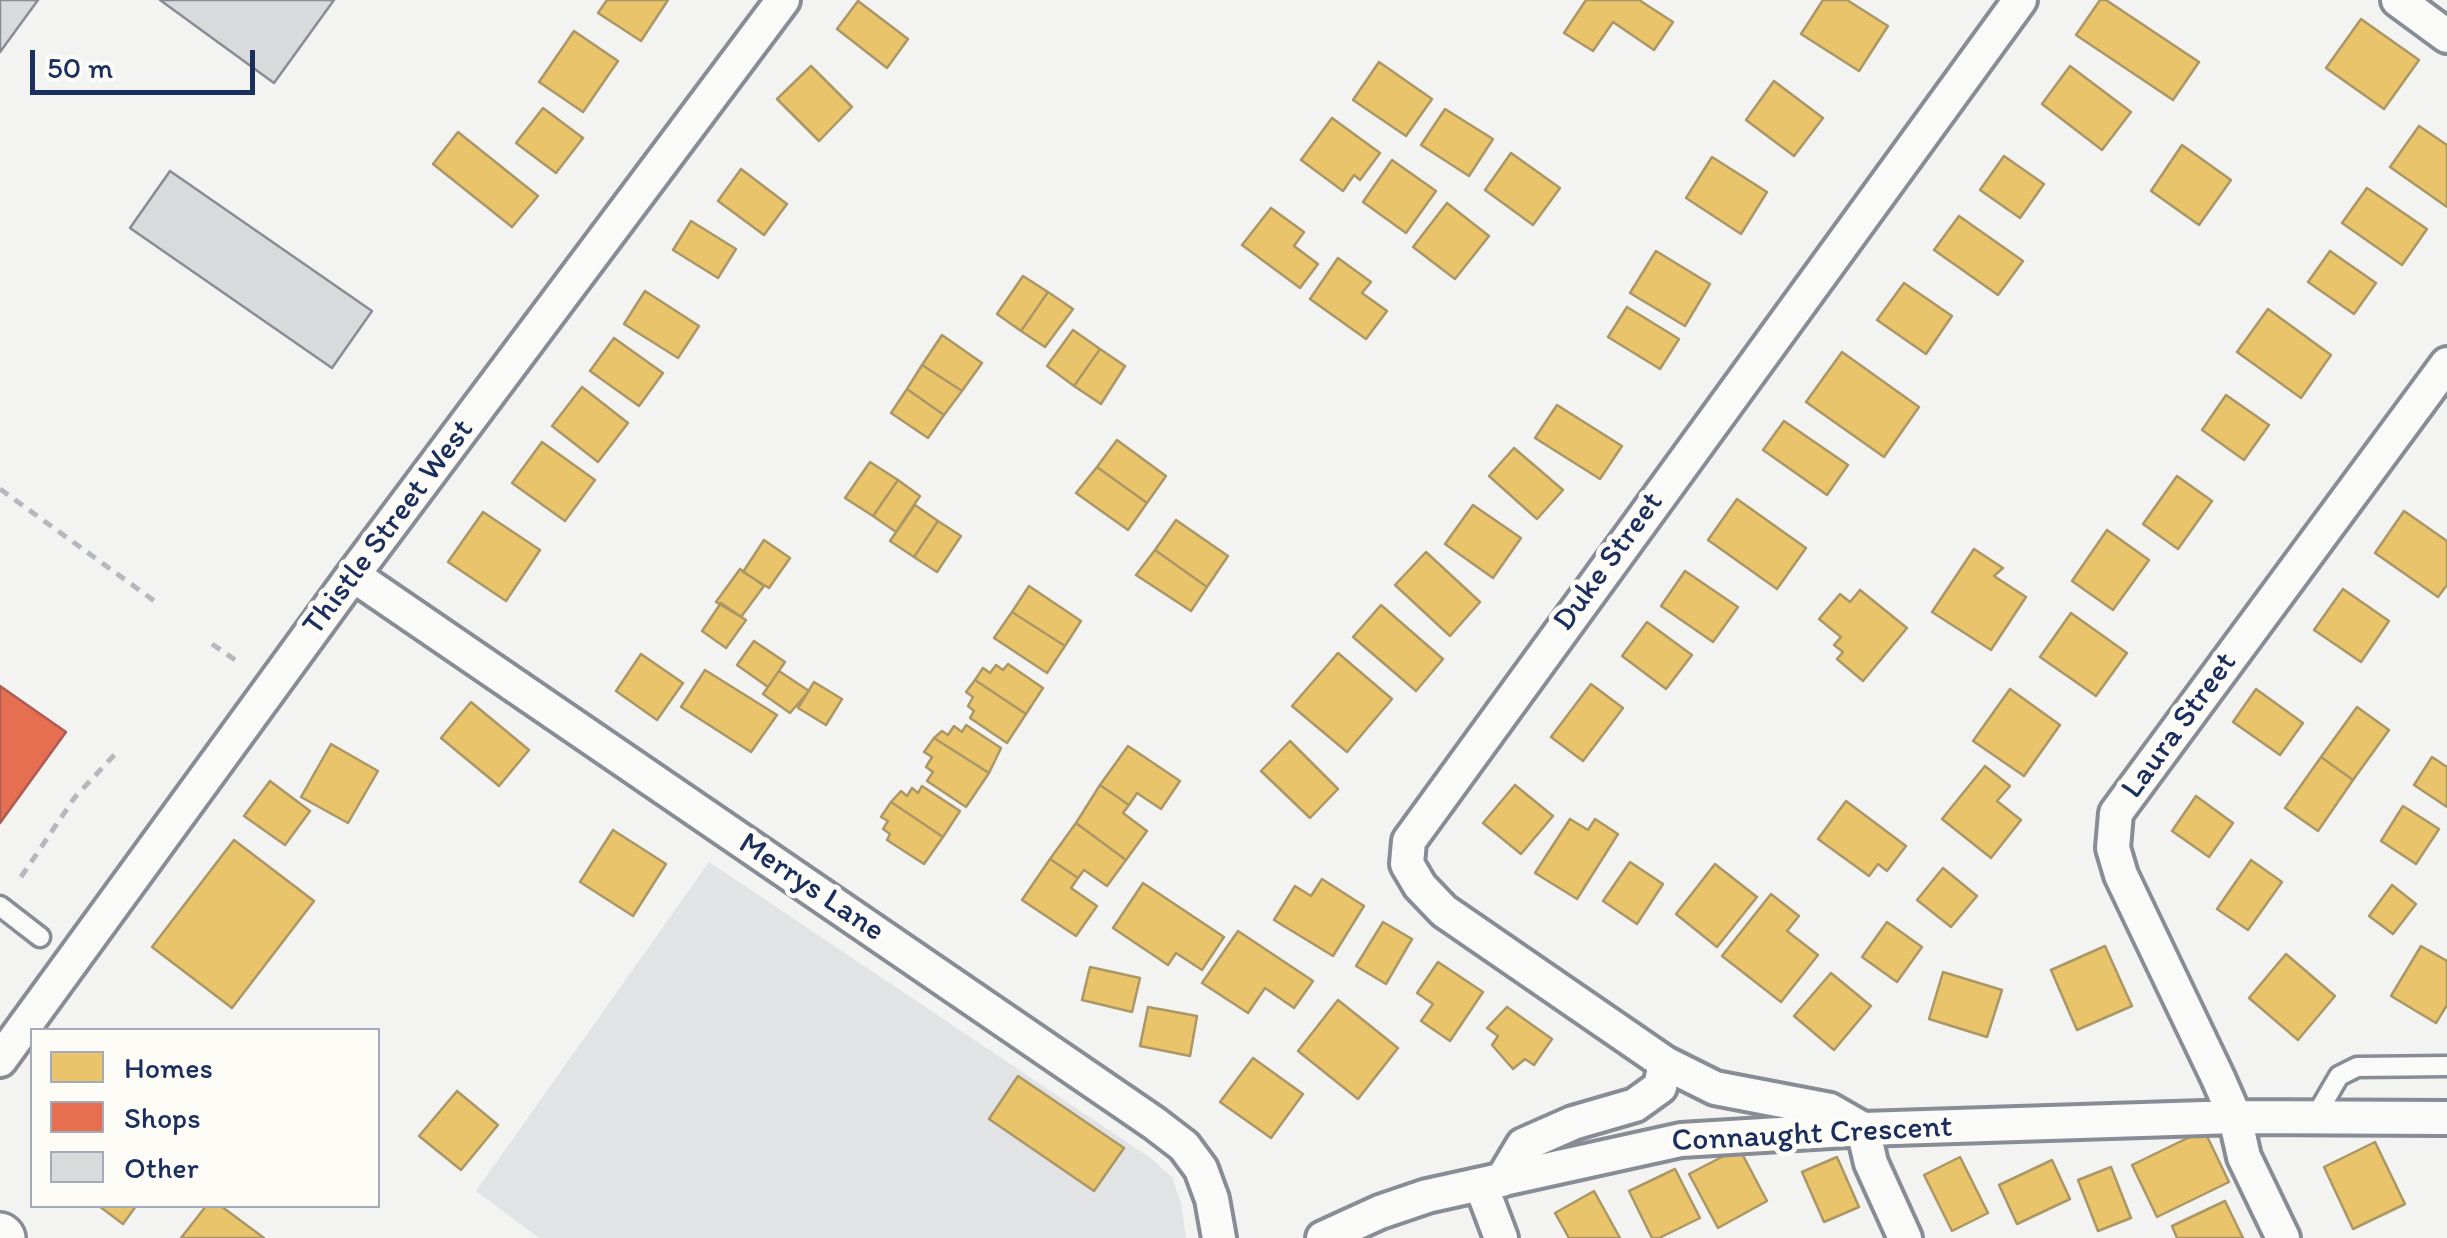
<!DOCTYPE html>
<html>
<head>
<meta charset="utf-8">
<style>
  body { margin:0 }
  #map { position:relative; width:2447px; height:1238px; overflow:hidden; background:#f3f3f2; font-family:Itim,sans-serif }
  canvas { display:block }
  .legend { position:absolute; left:30px; top:1028px; width:350px; height:180px; box-sizing:border-box; background:#fdfcf7; border:2px solid #a3aaba; margin:0; padding:12px 18px; list-style:none; font-size:30px; color:#1b2f5e }
  .legend li { display:flex; align-items:center; gap:20px; height:50px }
  .legend b { width:50px; border:2px solid #a3aaba }
  .scale { position:absolute; left:30px; top:50px; width:225px; height:45px; box-sizing:border-box; border:5px solid #1b2f5e; border-top:0; padding-left:12px; font-size:30px; line-height:35px; white-space:nowrap; color:#1b2f5e; -webkit-text-stroke:8px #fdfcf7; paint-order:stroke }
</style>
</head>
<body>
<div id="map">
<canvas width="2447" height="1238"></canvas>
<ul class="legend">
<li><b style="height:28px;background:#e9c46a"></b>Homes</li>
<li><b style="height:28px;background:#e76f51"></b>Shops</li>
<li><b style="height:28px;background:#d9dadb"></b>Other</li>
</ul>
<div class="scale">50 m</div>
</div>
<script>
const ctx = document.querySelector('canvas').getContext('2d');
ctx.lineJoin = 'round';
function fill(path, color) {
  ctx.fillStyle = color;
  ctx.fill(path, 'evenodd');
}
function shape(rows) {
  const path = new Path2D();
  for (const r of rows) {
    path.moveTo(r[0], r[1]);
    for (let i = 2; i < r.length; i += 2) path.lineTo(r[i], r[i + 1]);
  }
  return path;
}
function strokePath(path, color, width, dash) {
  ctx.strokeStyle = color;
  ctx.lineWidth = width;
  ctx.lineCap = dash ? 'butt' : 'round';
  ctx.setLineDash(dash || []);
  ctx.stroke(path);
}
function label(font, color, halo, rows, align = 'center') {
  ctx.font = font + ' Itim,sans-serif';
  ctx.lineWidth = 10;
  ctx.setLineDash([]);
  ctx.textBaseline = 'middle';
  ctx.strokeStyle = halo;
  ctx.fillStyle = color;
  for (const [text, x, y, turn = 0] of rows) {
    ctx.save();
    ctx.translate(x, y);
    ctx.rotate((+turn || 0) * Math.PI / 180);
    ctx.textAlign = isNaN(turn) ? turn : align;
    if (halo) ctx.strokeText(text, 0, 0);
    ctx.fillText(text, 0, 0);
    ctx.restore();
  }
}
fill(shape([
  [709,862,1149,1157,1172,1177,1181,1203,1186,1238,539,1238,476,1191]
]), '#e2e3e5');
const homes = shape([
  [607,0,668,0,641,41,598,13,607,0],
  [1586,0,1639,0,1673,22,1654,50,1613,22,1593,51,1564,33,1586,0],
  [1823,0,1847,0,1888,26,1859,71,1801,34,1823,0],
  [2100,0,2106,0,2199,62,2173,100,2076,35,2100,0],
  [858,1,908,39,887,68,837,29,858,1],
  [2361,19,2419,60,2384,109,2326,68,2361,19],
  [574,31,618,61,583,112,539,82,574,31],
  [1379,62,1432,99,1406,136,1353,100,1379,62],
  [811,66,852,107,819,141,777,99,811,66],
  [2070,66,2131,112,2102,150,2042,104,2070,66],
  [1774,81,1823,118,1794,156,1746,120,1774,81],
  [543,108,583,138,556,173,516,143,543,108],
  [1445,109,1493,139,1469,176,1421,145,1445,109],
  [1332,118,1380,153,1360,180,1354,175,1343,191,1301,160,1332,118],
  [2419,126,2447,145,2447,207,2390,167,2419,126],
  [458,132,538,196,512,227,433,164,458,132],
  [2182,145,2231,180,2199,225,2151,191,2182,145],
  [1511,153,1560,188,1533,225,1485,190,1511,153],
  [2004,156,2044,184,2020,218,1980,190,2004,156],
  [1712,157,1767,192,1741,234,1686,198,1712,157],
  [1392,160,1436,191,1406,233,1363,202,1392,160],
  [741,169,787,204,764,235,718,201,741,169],
  [2367,188,2427,229,2402,265,2342,223,2367,188],
  [1447,203,1489,236,1455,279,1413,247,1447,203],
  [1271,208,1304,232,1294,246,1318,264,1300,288,1242,245,1271,208],
  [1959,216,2023,261,1998,295,1934,250,1959,216],
  [691,221,736,249,718,278,673,250,691,221],
  [1656,251,1710,284,1685,326,1630,293,1656,251],
  [2330,251,2376,283,2354,314,2308,282,2330,251],
  [1338,258,1371,282,1362,293,1387,311,1366,339,1310,299,1338,258],
  [1023,276,1048,292,1021,331,997,314,1023,276],
  [1904,283,1952,316,1926,354,1877,320,1904,283],
  [645,291,699,326,678,358,624,324,645,291],
  [1048,292,1073,309,1045,347,1021,331,1048,292],
  [1627,307,1679,339,1660,369,1608,337,1627,307],
  [2268,309,2331,355,2301,398,2237,352,2268,309],
  [1073,330,1100,349,1074,386,1047,366,1073,330],
  [942,335,982,363,962,391,922,365,942,335],
  [614,338,663,373,639,406,590,371,614,338],
  [1100,349,1125,366,1101,404,1074,386,1100,349],
  [1842,352,1919,407,1884,457,1806,402,1842,352],
  [922,365,962,391,944,415,907,389,922,365],
  [582,387,628,423,598,462,552,426,582,387],
  [907,389,944,415,928,438,891,413,907,389],
  [2226,395,2269,425,2244,460,2202,430,2226,395],
  [1557,405,1622,446,1600,479,1535,438,1557,405],
  [1784,421,1848,465,1827,495,1763,450,1784,421],
  [1117,440,1166,476,1147,503,1097,467,1117,440],
  [542,442,595,480,565,521,512,483,542,442],
  [1514,448,1563,490,1537,519,1489,476,1514,448],
  [870,462,898,480,873,516,845,498,870,462],
  [1097,467,1147,503,1128,530,1076,493,1097,467],
  [2177,476,2212,501,2178,549,2143,524,2177,476],
  [898,480,920,496,896,532,873,516,898,480],
  [1737,499,1806,548,1777,589,1708,540,1737,499],
  [915,505,938,521,914,557,890,541,915,505],
  [1473,505,1521,538,1493,578,1445,544,1473,505],
  [2404,511,2447,541,2447,585,2438,597,2375,553,2404,511],
  [483,512,540,550,506,601,448,562,483,512],
  [1176,520,1228,556,1207,587,1155,550,1176,520],
  [938,521,961,536,937,572,914,557,938,521],
  [2107,530,2149,560,2113,610,2072,581,2107,530],
  [764,540,790,558,769,588,743,572,764,540],
  [1974,549,2003,568,1994,576,2026,597,1991,650,1932,612,1974,549],
  [1155,550,1207,587,1191,611,1136,575,1155,550],
  [1426,552,1480,602,1450,636,1395,585,1426,552],
  [740,569,764,586,741,617,716,602,740,569],
  [1685,571,1738,607,1713,642,1661,606,1685,571],
  [1029,586,1081,621,1065,646,1012,612,1029,586],
  [2343,589,2389,621,2361,662,2314,630,2343,589],
  [1860,590,1907,628,1863,681,1837,659,1843,652,1834,645,1841,637,1819,619,1840,594,1850,602,1860,590],
  [721,603,746,620,726,648,702,631,721,603],
  [1381,605,1443,659,1416,691,1353,637,1381,605],
  [1012,612,1065,646,1047,673,994,638,1012,612],
  [2071,613,2127,653,2096,696,2040,657,2071,613],
  [1647,622,1692,655,1666,689,1622,656,1647,622],
  [754,641,785,662,768,687,737,665,754,641],
  [1338,653,1392,699,1347,752,1292,706,1338,653],
  [641,654,683,683,657,720,616,691,641,654],
  [1008,664,1043,688,1026,714,975,680,983,668,990,673,996,665,1003,670,1008,664],
  [705,670,777,715,751,752,681,707,705,670],
  [779,671,809,691,790,713,763,694,779,671],
  [975,680,1026,714,1007,743,970,718,974,711,968,706,973,697,966,692,975,680],
  [814,682,842,699,826,725,798,708,814,682],
  [1591,684,1623,708,1583,761,1551,737,1591,684],
  [2010,689,2060,725,2024,776,1973,741,2010,689],
  [2256,689,2303,723,2280,755,2233,722,2256,689],
  [471,702,529,750,499,786,441,738,471,702],
  [2357,707,2389,730,2353,780,2321,757,2357,707],
  [966,725,1001,748,989,773,934,738,942,731,948,735,954,726,962,732,966,725],
  [934,738,989,773,966,807,927,781,933,772,926,767,932,757,924,752,934,738],
  [1290,741,1338,789,1310,818,1261,771,1290,741],
  [331,744,378,771,348,823,301,797,331,744],
  [1128,746,1180,781,1161,809,1137,793,1129,805,1100,785,1128,746],
  [2321,757,2353,780,2318,831,2285,808,2321,757],
  [2432,757,2447,767,2447,807,2414,785,2432,757],
  [1985,766,2010,786,1997,801,2021,820,1991,858,1942,819,1985,766],
  [270,781,310,811,285,845,244,816,270,781],
  [1100,785,1129,805,1123,813,1147,831,1126,860,1076,823,1100,785],
  [1515,785,1553,816,1521,854,1483,823,1515,785],
  [922,786,960,811,943,837,891,802,901,791,907,796,912,788,918,793,922,786],
  [2196,796,2233,823,2209,857,2172,831,2196,796],
  [1846,801,1906,846,1887,871,1878,864,1869,876,1818,839,1846,801],
  [891,802,943,837,924,864,887,840,890,834,883,829,888,821,881,817,891,802],
  [2403,806,2439,829,2416,864,2381,841,2403,806],
  [1570,819,1588,830,1595,819,1618,834,1577,899,1535,873,1570,819],
  [1076,823,1126,860,1107,886,1084,870,1078,878,1050,859,1076,823],
  [613,830,666,864,633,916,580,882,613,830],
  [234,840,314,901,232,1008,152,947,234,840],
  [1050,859,1078,878,1071,888,1097,906,1076,936,1022,900,1050,859],
  [2251,860,2282,882,2248,930,2217,909,2251,860],
  [1630,862,1663,884,1637,924,1603,901,1630,862],
  [1715,864,1757,897,1717,947,1676,914,1715,864],
  [1943,868,1977,896,1951,927,1917,900,1943,868],
  [1322,879,1364,906,1333,956,1274,920,1295,886,1311,896,1322,879],
  [1143,883,1224,937,1202,970,1176,953,1168,965,1113,928,1143,883],
  [2392,885,2416,904,2393,934,2369,916,2392,885],
  [1771,894,1799,916,1787,931,1818,955,1781,1002,1722,956,1771,894],
  [1383,922,1412,939,1386,984,1356,966,1383,922],
  [1887,922,1922,947,1897,982,1862,957,1887,922],
  [1238,931,1313,981,1294,1008,1265,988,1248,1013,1202,983,1238,931],
  [2105,946,2132,1006,2077,1030,2051,970,2105,946],
  [2421,946,2447,961,2447,1005,2436,1023,2391,996,2421,946],
  [2286,954,2335,996,2298,1040,2249,998,2286,954],
  [1438,962,1483,992,1450,1041,1421,1021,1433,1004,1417,993,1438,962],
  [1090,967,1140,978,1132,1012,1082,1000,1090,967],
  [1943,972,2002,990,1987,1037,1929,1019,1943,972],
  [1831,973,1871,1006,1834,1050,1794,1016,1831,973],
  [1338,1000,1398,1048,1358,1099,1298,1051,1338,1000],
  [1148,1007,1197,1016,1190,1056,1140,1046,1148,1007],
  [1507,1007,1552,1039,1534,1065,1525,1059,1513,1069,1492,1045,1498,1036,1487,1028,1507,1007],
  [1253,1058,1303,1094,1271,1138,1220,1102,1253,1058],
  [1018,1076,1124,1148,1094,1191,989,1119,1018,1076],
  [457,1091,498,1125,461,1170,419,1136,457,1091],
  [2204,1130,2229,1182,2157,1217,2132,1165,2204,1130],
  [2375,1142,2405,1204,2353,1229,2324,1167,2375,1142],
  [1739,1148,1767,1201,1718,1228,1689,1174,1739,1148],
  [1837,1157,1859,1207,1824,1222,1802,1172,1837,1157],
  [1960,1157,1988,1213,1952,1231,1924,1175,1960,1157],
  [2052,1160,2070,1199,2017,1224,1999,1185,2052,1160],
  [2111,1167,2131,1218,2098,1231,2078,1180,2111,1167],
  [1675,1169,1700,1218,1659,1238,1652,1238,1629,1191,1675,1169],
  [1594,1191,1620,1238,1569,1238,1555,1213,1594,1191],
  [2225,1201,2243,1238,2177,1238,2172,1226,2225,1201],
  [99,1206,136,1206,123,1224,99,1206],
  [206,1206,221,1206,264,1238,181,1238,206,1206]
]);
fill(homes, '#e9c46a');
strokePath(homes, '#ab9766', 2.5);
const shops = shape([
  [0,686,66,732,0,823,0,686]
]);
fill(shops, '#e76f51');
strokePath(shops, '#aa5c55', 2.5);
const building = shape([
  [0,0,38,0,0,52,0,0],
  [160,0,334,0,274,83,160,0],
  [170,171,372,311,332,368,130,228,170,171]
]);
fill(building, '#d9dadb');
strokePath(building, '#888c94', 2.5);
const lane = shape([
  [0,906,40,937],
  [2315,1117,2339,1076,2357,1067,2447,1066]
]);
const street = shape([
  [2398,0,2447,36],
  [353,575,1154,1123,1184,1146,1201,1169,1212,1199,1219,1238],
  [0,1060,353,575,783,0],
  [1502,1180,1523,1145,1573,1123,1635,1105,1660,1087,1665,1063],
  [1481,1185,1501,1238],
  [1323,1238,1380,1212,1427,1196,1681,1140,1863,1129,2235,1117,2447,1118],
  [1905,1238,1871,1163,1863,1129,1830,1110,1715,1088,1665,1063,1444,911,1420,886,1407,864,1409,841,2020,0],
  [2283,1238,2244,1157,2235,1117,2218,1078,2121,875,2113,848,2116,813,2447,364]
]);
const secondary = shape([
  [0,1236,2,1238]
]);
strokePath(lane, '#888c94', 25);
strokePath(street, '#888c94', 40);
strokePath(secondary, '#888c94', 52);
strokePath(shape([
  [0,489,160,605],
  [212,644,241,664],
  [21,877,75,797,118,751]
]), '#b5b8bc', 5, [10, 8]);
strokePath(lane, '#fafaf8', 18);
strokePath(street, '#fafaf8', 32);
strokePath(secondary, '#fafaf8', 45);
label('32px', '#1b2f5e', '#fdfcf7', [
  ["Thistle Street West",389,528,-53],
  ["Duke Street",1609,562,-54],
  ["Laura Street",2180,726,-54],
  ["Merrys Lane",811,888,34],
  ["Connaught Crescent",1812,1135,-3]
]);
</script>
</body>
</html>
